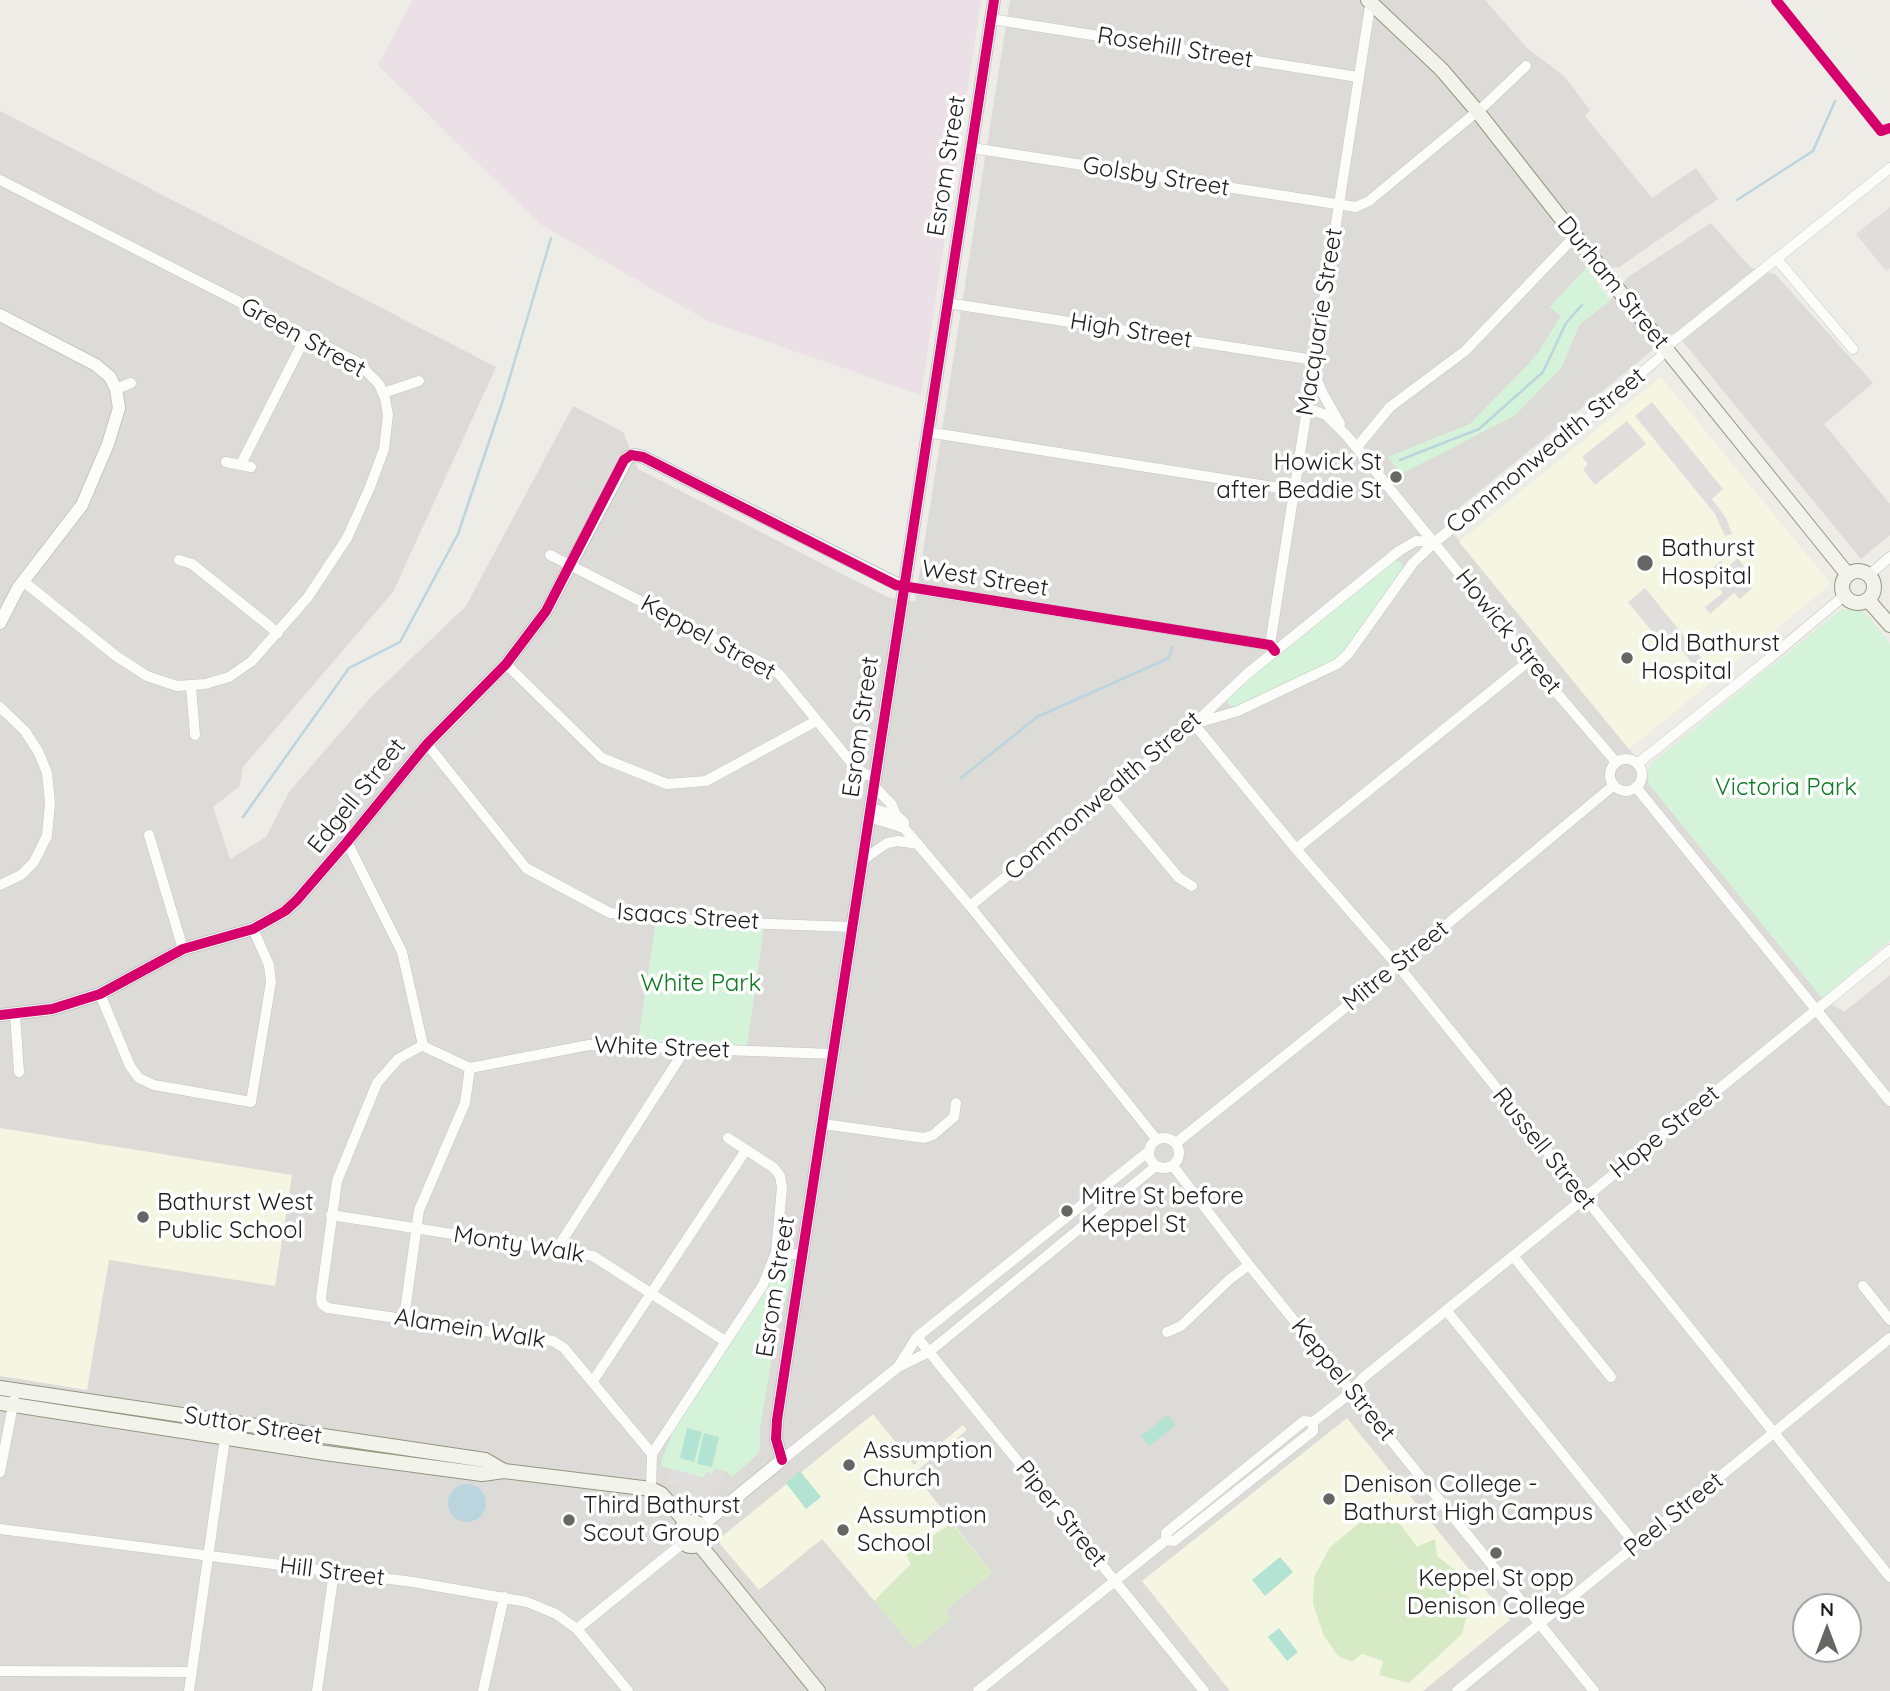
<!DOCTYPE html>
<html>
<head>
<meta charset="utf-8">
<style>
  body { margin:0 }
  #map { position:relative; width:1890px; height:1691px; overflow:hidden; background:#edece7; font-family:Quicksand,sans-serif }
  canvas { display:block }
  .north { position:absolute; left:1792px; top:1593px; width:70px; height:70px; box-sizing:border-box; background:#fff; border:2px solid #a5a5a5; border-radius:50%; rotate:0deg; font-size:19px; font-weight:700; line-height:28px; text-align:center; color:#1e1e1e }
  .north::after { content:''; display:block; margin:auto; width:24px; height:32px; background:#666664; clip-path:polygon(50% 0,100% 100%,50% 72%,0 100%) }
</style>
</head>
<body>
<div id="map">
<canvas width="1890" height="1691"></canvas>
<div class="north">N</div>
</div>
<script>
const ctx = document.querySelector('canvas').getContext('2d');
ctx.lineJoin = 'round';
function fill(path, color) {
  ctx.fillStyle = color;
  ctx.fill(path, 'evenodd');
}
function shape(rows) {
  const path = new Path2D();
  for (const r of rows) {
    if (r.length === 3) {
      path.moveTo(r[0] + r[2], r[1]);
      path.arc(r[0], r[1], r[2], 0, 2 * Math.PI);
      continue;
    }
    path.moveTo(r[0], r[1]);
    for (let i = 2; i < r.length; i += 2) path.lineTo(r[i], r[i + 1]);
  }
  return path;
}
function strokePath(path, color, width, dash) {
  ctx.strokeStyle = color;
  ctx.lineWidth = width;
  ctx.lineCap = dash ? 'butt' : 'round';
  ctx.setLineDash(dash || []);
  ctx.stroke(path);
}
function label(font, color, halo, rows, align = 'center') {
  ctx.font = font + ' Quicksand,sans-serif';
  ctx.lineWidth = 7;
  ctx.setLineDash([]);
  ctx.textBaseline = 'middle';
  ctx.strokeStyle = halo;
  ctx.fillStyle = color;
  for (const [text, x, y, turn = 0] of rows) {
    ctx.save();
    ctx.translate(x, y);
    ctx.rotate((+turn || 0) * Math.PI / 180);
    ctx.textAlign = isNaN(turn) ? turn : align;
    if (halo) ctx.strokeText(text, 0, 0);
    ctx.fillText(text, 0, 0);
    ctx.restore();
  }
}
fill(shape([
  [1010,0,1485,0,1527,48,1564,76,1590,110,1585,116,1652,198,1696,168,1718,199,1619,267,1586,268,1550,307,1561,316,1538,353,1526,367,1470,424,1427,441,1401,473,1514,416,1561,368,1579,325,1610,300,1628,277,1711,223,1751,268,1775,274,1873,383,1824,424,1890,504,1890,535,1861,559,1675,332,1443,521,1629,749,1647,773,1650,785,1823,999,1844,1012,1890,975,1890,1691,0,1691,0,111,496,367,393,592,243,767,240,786,213,807,230,859,266,837,289,792,371,697,466,606,573,406,623,432,638,469,887,597,915,602],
  [1806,1607,1848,1607,1848,1649,1806,1649]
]), '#dcdbd8');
fill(shape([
  [413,0,981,0,921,395,708,321,540,224,378,65]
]), '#eae0e5');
fill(shape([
  [1661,377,1831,584,1629,749,1459,542],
  [0,1128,292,1175,275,1286,109,1260,87,1390,0,1376],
  [873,1414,914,1465,963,1425,967,1430,914,1473,992,1573,945,1611,951,1619,914,1648,822,1539,759,1590,720,1544,720,1538],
  [1347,1418,1510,1620,1423,1691,1230,1691,1142,1581]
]), '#f5f6e2');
fill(shape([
  [1372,1513,1401,1525,1417,1547,1435,1539,1437,1556,1459,1573,1470,1604,1462,1634,1409,1683,1379,1675,1383,1661,1362,1654,1352,1662,1338,1656,1324,1636,1313,1604,1314,1577,1330,1547],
  [952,1523,992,1573,945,1611,951,1619,914,1648,874,1601,911,1564,906,1554]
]), '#d6eac6');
fill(shape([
  [1586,268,1610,300,1579,325,1561,368,1514,416,1401,474,1388,457,1470,424,1526,367,1538,353,1561,316,1550,307],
  [1397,560,1402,564,1403,569,1347,649,1336,660,1237,707,1229,705,1227,701,1230,693,1393,561],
  [1842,609,1863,610,1890,644,1890,940,1823,999,1649,784,1647,773,1653,762],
  [656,920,764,927,747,1046,638,1041],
  [775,1256,797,1259,776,1332,760,1429,760,1450,755,1457,732,1477,725,1471,704,1478,662,1466,661,1462,673,1431,772,1271]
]), '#d5f3d8');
fill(shape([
  [1168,1415,1176,1425,1149,1446,1141,1436],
  [687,1428,702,1432,694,1462,680,1458],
  [704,1433,719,1437,712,1467,697,1464],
  [800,1471,821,1497,806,1509,786,1483],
  [1280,1557,1293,1572,1265,1596,1252,1580],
  [1279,1628,1298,1652,1287,1661,1268,1637]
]), '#b3e4d3');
fill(shape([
  [1890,207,1890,268,1886,271,1856,234],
  [1652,402,1723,489,1712,499,1726,518,1732,534,1725,536,1715,514,1635,416],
  [1627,421,1646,444,1595,485,1583,469,1588,464,1582,457],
  [1738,558,1752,577,1747,581,1752,588,1740,599,1734,593,1710,614,1705,607,1723,593,1707,573,1721,561,1726,568],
  [1645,588,1704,661,1696,668,1680,648,1671,655,1628,602],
  [715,1468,725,1471,722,1482,697,1507,691,1501,686,1506,675,1493,680,1487,667,1483,671,1469,704,1478,706,1472,713,1474],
  [591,1495,634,1500,601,1526,592,1509]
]), '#dfdedc');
fill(shape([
  [467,1503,19]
]), '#bbd5df');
strokePath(shape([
  [1737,200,1813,151,1835,101],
  [1400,460,1479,429,1543,372,1566,323,1582,305],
  [961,778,1037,717,1169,658,1172,647],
  [243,817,349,668,400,642,458,534,503,400,551,238]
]), '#bbd5df', 2.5);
const minor = shape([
  [991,19,1358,77],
  [972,148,1356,207,1369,201,1485,105,1526,66],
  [0,180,357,362,379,384,385,398,388,415,384,449,370,487,347,538,308,597,252,661,229,677,205,684,177,686,147,676,116,656,23,581],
  [1776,258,1853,349],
  [947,303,1314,360],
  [1314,372,1322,392,1340,424],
  [116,389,131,383],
  [383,393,419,381],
  [1307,408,1326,415,1347,436,1544,678,1616,762],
  [927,432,1292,490],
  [1357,447,1390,407,1465,351,1575,236],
  [226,462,251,467],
  [241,464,306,336],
  [550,555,770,667,779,674,854,766,867,775,874,776],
  [179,560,192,564,278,633],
  [1869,575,1890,557],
  [903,587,1270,645,1274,649],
  [1270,645,1371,0],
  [506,664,602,758,667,784,706,781,816,721],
  [191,686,195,735],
  [0,707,25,731,39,753,47,773,50,803,47,836,34,862,21,875,0,885],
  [1194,724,1296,849,1404,973,1890,1577],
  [1194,724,1238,711,1337,664,1348,654,1413,563,1435,542,1585,421,1659,358,1671,343,1890,168],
  [427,744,526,868,610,913,717,922,852,927],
  [1626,775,16],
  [1637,764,1771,657,1845,595],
  [873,785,892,805,896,815],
  [1636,787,1890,1101],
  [1108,793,1179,878,1192,886],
  [870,808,896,815,904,822,904,828,970,906,1157,1140],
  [869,817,904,828],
  [149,835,183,949],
  [347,842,402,952,423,1045,427,1048,470,1068,589,1045,833,1054],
  [1296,849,1530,660],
  [863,860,887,843,898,841,918,844],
  [970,906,1194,724,1247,674,1399,551,1416,541,1435,542],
  [100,994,130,1066,139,1078,154,1085,251,1102,271,982,269,965,253,929],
  [15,1015,19,1072],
  [423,1045,398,1059,377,1083,337,1181,321,1297,322,1304,328,1308,553,1341,564,1348,652,1454],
  [823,1124,924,1138,933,1135,954,1117,956,1103],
  [1164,1153,15],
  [1176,1143,1397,966,1614,785],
  [1173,1166,1249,1265,1594,1691],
  [331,1215,593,1256,725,1341],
  [556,1250,686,1048],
  [776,1252,802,1255],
  [1513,1256,1611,1377],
  [1863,1286,1890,1320],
  [1446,1310,1636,1545],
  [404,1318,419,1210,465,1103,470,1068],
  [1167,1332,1181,1326,1230,1279,1249,1265],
  [917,1337,1204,1691],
  [898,1367,917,1337,1149,1151],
  [593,1381,746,1150],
  [782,1460,898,1367,929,1352,1156,1166],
  [0,1472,14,1400],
  [651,1489,652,1454,763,1285,776,1252,782,1187,780,1176,774,1168,728,1138],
  [0,1529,413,1582,527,1602,556,1614,577,1629,628,1691],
  [1166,1540,1174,1541,1313,1431,1313,1422],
  [577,1629,683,1543],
  [0,1671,192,1672],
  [189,1691,225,1438],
  [317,1691,334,1572],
  [483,1691,504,1597],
  [978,1691,1166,1540,1166,1533,1304,1421,1313,1422,1343,1399,1364,1377,1890,950],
  [1457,1691,1890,1338]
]);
const tertiary = shape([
  [0,315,96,365,110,377,116,389,119,408,108,444,82,505,18,588,0,623],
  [0,1015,52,1009,100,994,183,949,253,929,285,911,297,900,347,842,427,744,506,664,546,611,628,457,635,455,643,457,903,587],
  [701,1526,782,1460,776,1439,777,1420,994,0]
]);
const secondary = shape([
  [1368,0,1442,70,1477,111,1575,236,1848,575],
  [1858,587,16],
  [1868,600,1890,625],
  [0,1388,485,1460,504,1471],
  [0,1403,325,1453,482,1474,504,1471,651,1489,661,1494,687,1523],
  [692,1534,12],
  [699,1544,818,1691]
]);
strokePath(minor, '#c5c5c3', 11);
strokePath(tertiary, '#c5c5c3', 14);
strokePath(secondary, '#93977f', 16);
strokePath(minor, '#fcfcfb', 10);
strokePath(tertiary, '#fcfcfb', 12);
strokePath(secondary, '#f2f3ea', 14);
strokePath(shape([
  [1776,0,1881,131,1890,128],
  [0,1015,52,1009,100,994,183,949,253,929,285,911,297,900,347,842,427,744,506,664,546,611,624,460,631,455,643,457,896,585,1270,645,1275,651],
  [782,1460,776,1439,777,1420,994,0]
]), '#d6006c', 10);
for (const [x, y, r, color] of [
  [1396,477,7,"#666664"],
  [1645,563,9,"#666664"],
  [1627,658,7,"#666664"],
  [1067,1211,7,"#666664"],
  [143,1217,7,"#666664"],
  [849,1465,7,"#666664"],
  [1329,1499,7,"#666664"],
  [569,1520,7,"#666664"],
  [843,1530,7,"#666664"],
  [1496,1553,7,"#666664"]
]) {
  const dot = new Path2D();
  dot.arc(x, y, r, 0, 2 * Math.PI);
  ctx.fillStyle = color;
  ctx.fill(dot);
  strokePath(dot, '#fff', 2.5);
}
label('24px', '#1e1e1e', '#fff', [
  ["Rosehill Street",1175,48,9],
  ["Esrom Street",947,166,-81],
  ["Golsby Street",1156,177,9],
  ["Durham Street",1613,283,51],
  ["Macquarie Street",1320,322,-81],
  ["High Street",1131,331,9],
  ["Green Street",303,338,29],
  ["Commonwealth Street",1546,451,-39],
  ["West Street",985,579,9],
  ["Howick Street",1508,632,51],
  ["Keppel Street",708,638,29],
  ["Esrom Street",861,727,-82],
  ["Edgell Street",357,796,-51],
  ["Commonwealth Street",1103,796,-40],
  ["Isaacs Street",688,917,4],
  ["Mitre Street",1396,966,-39],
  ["White Street",662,1048,2],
  ["Hope Street",1665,1132,-39],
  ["Russell Street",1544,1149,51],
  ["Monty Walk",519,1245,9],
  ["Esrom Street",776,1287,-81],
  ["Alamein Walk",470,1329,9],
  ["Keppel Street",1343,1380,51],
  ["Suttor Street",253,1426,9],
  ["Piper Street",1061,1514,51],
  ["Peel Street",1674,1515,-39],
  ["Hill Street",332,1572,7]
]);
label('24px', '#1e1e1e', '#fff', [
  ["Howick St",1382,463,"right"],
  ["after Beddie St",1382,491,"right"],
  ["Bathurst",1661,549],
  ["Hospital",1661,577],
  ["Old Bathurst",1641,644],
  ["Hospital",1641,672],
  ["Mitre St before",1081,1197],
  ["Keppel St",1081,1225],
  ["Bathurst West",157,1203],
  ["Public School",157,1231],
  ["Assumption",863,1451],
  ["Church",863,1479],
  ["Denison College -",1343,1485],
  ["Bathurst High Campus",1343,1513],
  ["Third Bathurst",583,1506],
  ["Scout Group",583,1534],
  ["Assumption",857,1516],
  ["School",857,1544],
  ["Keppel St opp",1496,1579,"center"],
  ["Denison College",1496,1607,"center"]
], 'left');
label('24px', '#0d7c20', '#fff', [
  ["Victoria Park",1786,788],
  ["White Park",701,984]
]);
</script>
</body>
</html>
